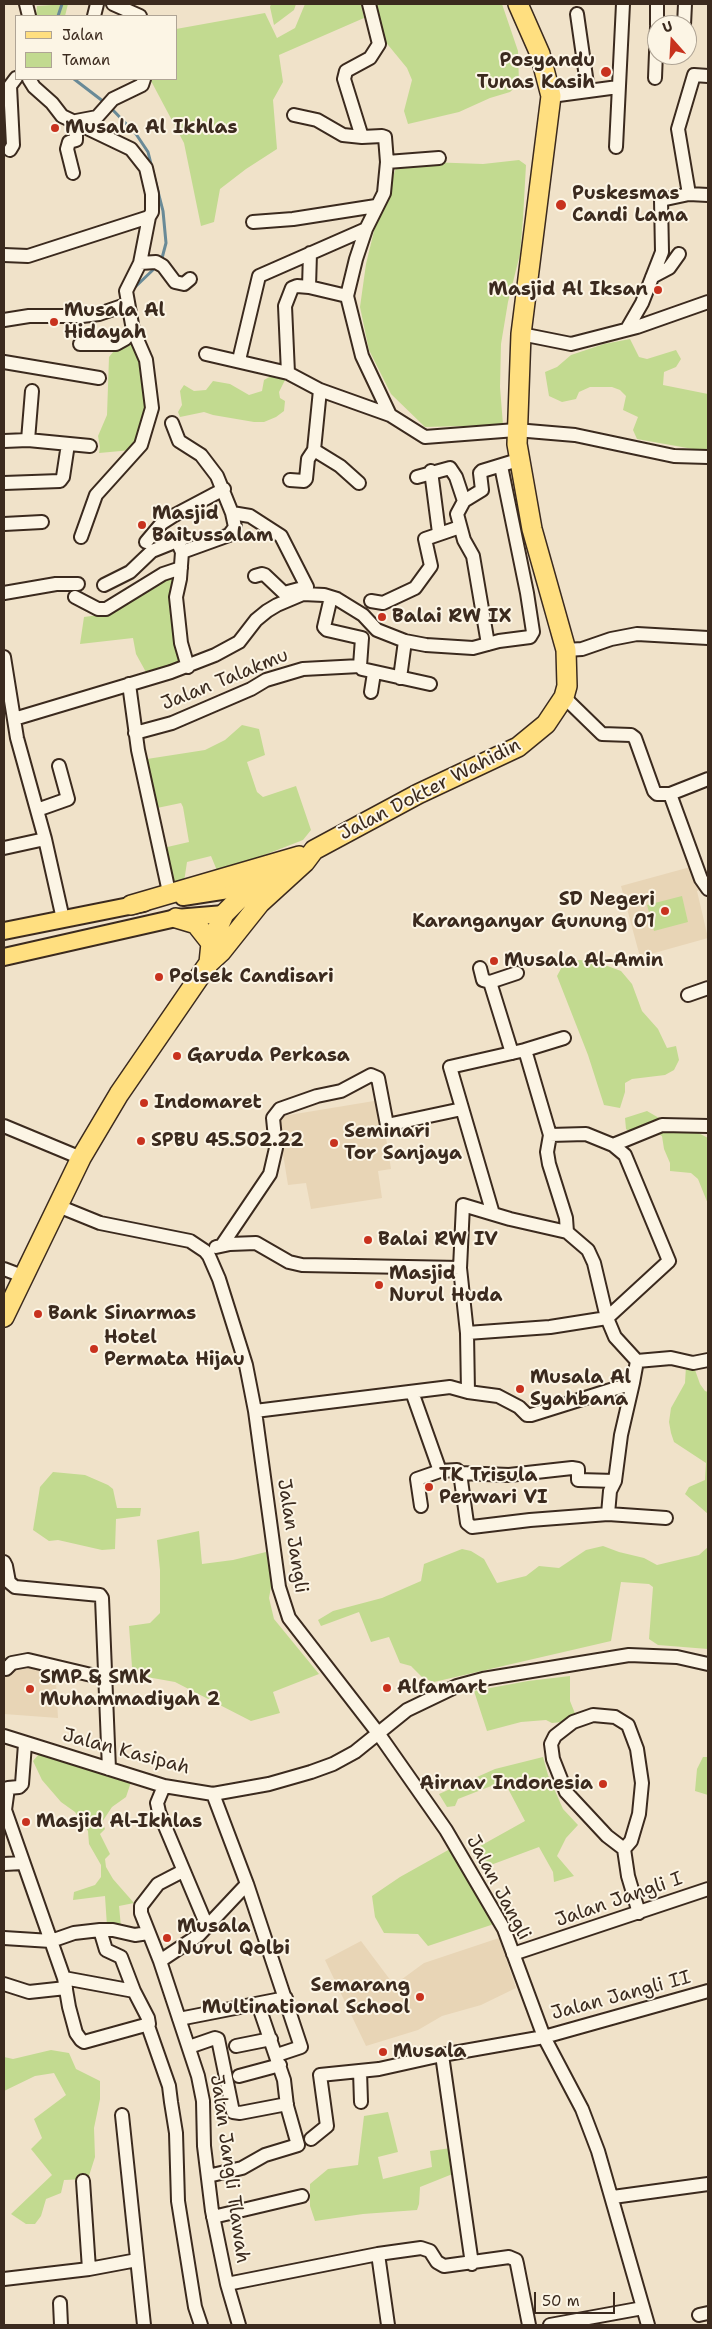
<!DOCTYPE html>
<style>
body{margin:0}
#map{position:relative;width:712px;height:2329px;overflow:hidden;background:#f0e2c9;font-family:"Shantell Sans",sans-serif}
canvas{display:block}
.frame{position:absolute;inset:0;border:5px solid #3b2a1e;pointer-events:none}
.legend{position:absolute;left:15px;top:15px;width:162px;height:65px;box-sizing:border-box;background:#fcf5e5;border:1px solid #afa495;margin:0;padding:6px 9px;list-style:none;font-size:15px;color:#3b2a1e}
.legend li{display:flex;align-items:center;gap:10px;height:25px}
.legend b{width:25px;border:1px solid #afa495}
.north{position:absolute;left:647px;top:15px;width:50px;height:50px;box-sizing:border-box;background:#fcf5e5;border:1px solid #afa495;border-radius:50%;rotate:341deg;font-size:14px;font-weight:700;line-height:20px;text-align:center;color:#3b2a1e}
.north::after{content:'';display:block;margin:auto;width:18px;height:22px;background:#c8321e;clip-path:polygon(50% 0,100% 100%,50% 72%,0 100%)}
.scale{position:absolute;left:534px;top:2292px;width:81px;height:22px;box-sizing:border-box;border:2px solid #3b2a1e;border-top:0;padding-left:6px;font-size:15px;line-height:18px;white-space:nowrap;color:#3b2a1e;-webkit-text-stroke:4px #fcf5e5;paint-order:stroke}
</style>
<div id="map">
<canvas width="712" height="2329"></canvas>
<div class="frame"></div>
<ul class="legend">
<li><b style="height:6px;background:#ffdf80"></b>Jalan</li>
<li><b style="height:14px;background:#c2da90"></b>Taman</li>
</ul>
<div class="north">U</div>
<div class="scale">50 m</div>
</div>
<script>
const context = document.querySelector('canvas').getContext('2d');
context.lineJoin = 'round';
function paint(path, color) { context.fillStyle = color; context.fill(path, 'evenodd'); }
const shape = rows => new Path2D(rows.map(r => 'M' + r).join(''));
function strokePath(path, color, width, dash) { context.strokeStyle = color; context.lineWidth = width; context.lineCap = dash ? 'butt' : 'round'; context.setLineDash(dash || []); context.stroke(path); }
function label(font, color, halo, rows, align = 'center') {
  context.font = font + ' "Shantell Sans",sans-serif'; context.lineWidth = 4; context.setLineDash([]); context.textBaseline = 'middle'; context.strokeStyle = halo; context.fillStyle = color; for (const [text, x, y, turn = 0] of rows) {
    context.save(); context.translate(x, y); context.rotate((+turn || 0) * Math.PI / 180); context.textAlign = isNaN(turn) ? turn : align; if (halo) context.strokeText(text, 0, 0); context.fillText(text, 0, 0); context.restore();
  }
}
const built = shape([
 [694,866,700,890,697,891,708,938,640,957,621,886],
 [380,1100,391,1169,378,1171,382,1198,311,1209,306,1183,288,1185,277,1117],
 [25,1658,74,1667,74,1681,56,1682,58,1718,4,1714,4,1666],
 [499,1938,516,1988,481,2005,442,2016,418,2030,366,2046,325,1960,361,1941,394,1985,424,1963]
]);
const green = shape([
 [68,4,65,16,36,16,37,6],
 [271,4,296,4,294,10,274,25,270,7],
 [305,4,361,4,364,18,279,55,283,82,273,100,277,149,246,169,220,189,214,222,201,226,184,143,150,79,176,79,176,29,265,13,277,38,295,28],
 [375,4,502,4,518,51,519,84,510,92,490,98,459,112,408,124,404,111,412,80,407,68,384,40],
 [519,160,526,165,523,218,520,254,508,302,501,344,500,387,503,425,425,427,391,394,369,350,360,307,366,264,374,231,397,165,428,162,483,164],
 [630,339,639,357,647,359,676,350,681,359,676,367,664,372,663,385,708,394,708,449,693,449,637,439,633,430,638,417,623,410,626,396,620,390,612,387,590,387,579,392,576,399,562,402,549,396,545,372,557,367,571,355,604,344],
 [131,341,140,357,145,408,136,442,132,450,99,453,100,447,98,436,107,415,109,357,118,346],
 [273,375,286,378,279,392,280,398,285,401,284,411,276,417,264,422,254,422,213,415,204,412,180,417,178,412,182,405,180,391,184,385,194,391,206,390,213,381,230,384,249,395,262,391,264,380],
 [178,576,181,659,177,666,147,674,136,654,133,638,80,644,84,617,106,614,160,579],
 [242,725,259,729,265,755,247,762,257,792,263,797,296,786,311,830,303,840,218,873,211,856,187,862,184,882,170,884,163,848,189,842,183,807,181,803,157,808,147,759,205,750,225,740],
 [682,896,688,922,654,931,647,905],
 [579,960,594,961,621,971,632,984,642,1011,658,1029,667,1048,676,1046,679,1060,674,1070,665,1075,632,1079,625,1083,625,1092,620,1108,604,1105,588,1055,557,976,564,963],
 [647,1111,671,1125,689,1128,708,1138,708,1204,698,1179,691,1173,670,1171,670,1163,664,1149,662,1136,653,1131,634,1135,626,1129,625,1118],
 [686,1366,694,1367,700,1384,705,1391,708,1392,708,1514,685,1494,689,1487,705,1480,706,1463,674,1442,671,1433,669,1422,671,1408,685,1383],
 [53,1472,85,1475,108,1485,113,1489,117,1508,141,1508,140,1516,116,1519,115,1549,102,1550,58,1540,49,1541,33,1530,40,1487],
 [199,1531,202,1564,233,1560,266,1552,272,1581,269,1598,274,1619,319,1674,273,1692,280,1713,251,1721,175,1682,147,1677,132,1667,129,1626,150,1623,160,1613,160,1570,157,1540],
 [603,1546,619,1552,644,1558,657,1565,699,1555,708,1547,708,1649,658,1645,649,1639,653,1587,649,1584,621,1582,611,1641,434,1682,423,1678,411,1666,400,1663,389,1637,371,1642,359,1612,321,1626,318,1620,333,1611,382,1598,421,1581,424,1564,462,1549,471,1551,484,1559,497,1583,526,1576,539,1566,559,1568,586,1550],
 [570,1676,570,1701,576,1716,562,1722,552,1723,546,1720,521,1722,487,1731,474,1691,528,1681],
 [39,1754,85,1764,131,1782,126,1797,112,1807,102,1822,105,1829,100,1834,110,1854,105,1859,106,1867,113,1879,134,1903,119,1906,121,1927,107,1926,105,1896,73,1900,74,1892,95,1885,101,1877,101,1865,89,1844,88,1831,75,1812,61,1802,42,1780,33,1761],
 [543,1757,548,1775,563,1809,578,1825,566,1838,557,1856,574,1876,554,1882,553,1872,539,1847,480,1869,473,1850,525,1821,504,1781,458,1799,455,1806,447,1807,439,1794,495,1769],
 [703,1757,708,1757,708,1795,695,1791,697,1769],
 [450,1849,494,1924,428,1946,418,1934,384,1933,375,1917,372,1896,400,1877],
 [51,2050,69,2053,76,2069,100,2081,100,2099,94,2128,95,2157,88,2179,64,2180,61,2193,46,2199,41,2216,35,2224,26,2224,11,2214,52,2175,31,2149,42,2138,34,2119,66,2095,54,2073,35,2076,4,2091,4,2057,13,2059],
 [388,2112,398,2152,378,2157,383,2179,432,2167,430,2151,451,2148,455,2173,420,2187,419,2204,417,2210,363,2214,315,2221,310,2206,310,2184,328,2169,358,2165,364,2116]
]);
const stream = shape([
 [58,16,62,4],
 [74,79,104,102],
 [109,106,136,134,148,152,163,211,166,243,161,262],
 [132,290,156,267]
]);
const minor = shape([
 [26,4,29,16],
 [113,4,140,16],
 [369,4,379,44,370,58,346,71,344,79,362,137,382,136,385,137,387,162,384,193,366,229,356,259,347,296,362,356,390,415,425,437,516,430,575,435,674,456,708,457],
 [657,4,657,25],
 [577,14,588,91],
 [94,16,97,4],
 [684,25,685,4],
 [655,78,657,27],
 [29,79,34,87,52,103,62,116,131,149,146,168,152,194,152,212,149,217,140,263,126,291,133,330,146,360,152,408,141,445,96,495,81,537],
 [551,96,618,87],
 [294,115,317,120,343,135,362,137],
 [616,147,623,4],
 [10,150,13,145,10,86,16,78],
 [387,162,439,158],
 [73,173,67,149,69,142,76,140,76,121,97,117,113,99,142,85,144,79],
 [689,194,678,129,694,75,708,76],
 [253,222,293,219,376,206],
 [4,255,28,256,149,217],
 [140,263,156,262,163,266,175,282,184,284,190,279],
 [652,277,669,268,679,254],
 [309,287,310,253],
 [4,320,29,316,82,316,99,314,128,304],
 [627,329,642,303,662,252,661,200,689,194,708,195],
 [521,334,571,344,637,327,708,302],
 [80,344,116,344,125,339,133,330],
 [206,354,288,373,320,390,390,415],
 [239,360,259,276,366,229],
 [4,362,99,378],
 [288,373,285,306,292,288,297,286,309,287,347,296],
 [320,390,314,450,340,466,359,483],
 [172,423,179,441,201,455,217,476,232,513,235,527,229,535,182,552],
 [28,440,32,391],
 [4,441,28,440,90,446],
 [431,471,439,533],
 [417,477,450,468,456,477,464,501,457,514,464,540,473,556,488,644],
 [290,480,304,481,306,479,308,459,314,450],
 [4,483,60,481,63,477,68,444],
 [464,501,482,490,480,473,482,471,518,460],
 [232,513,250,516,281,536,307,587],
 [4,524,42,522],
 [177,541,182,552,180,579,176,597,181,643,188,667],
 [146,542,162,523,173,516,224,489],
 [255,576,262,574,265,575,284,593,299,589],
 [104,585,130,572,152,551,187,537],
 [4,593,56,584,78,584],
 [75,597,98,609,106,609,163,574,181,568],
 [331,597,324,627,327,630,362,638,360,666,362,669,430,684],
 [371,601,383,603,415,588,431,566,425,539,460,527],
 [566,650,582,649,611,639,637,634,708,638],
 [4,657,17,738,45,839,63,919],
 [400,678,405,641],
 [129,684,138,750,169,892],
 [371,692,374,673],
 [564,697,602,734,631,735,635,738,654,791,657,794,670,794,708,779],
 [14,719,171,672,215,655,239,642,256,620,267,611,277,605,303,594,324,595,337,599,363,615,377,630,405,641,426,645,473,648,499,641,530,637,533,632,527,593,501,466],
 [135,733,172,723,251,689,266,680,303,669,360,666],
 [670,794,701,879,708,889],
 [37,810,68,799,59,766],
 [4,848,45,839],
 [480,968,483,980,490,982],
 [688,995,708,988],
 [525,1050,564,1038],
 [512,1053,490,982,517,973],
 [4,1126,81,1158],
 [613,1145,662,1125,708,1126],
 [59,1204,63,1208,100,1223,190,1241,205,1251,209,1256,219,1279,246,1365,255,1411,279,1587,289,1618,378,1733,446,1830,504,1929,544,2037,582,2109,598,2151,648,2325],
 [493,1214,450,1067,525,1050,550,1135,547,1152,549,1164,566,1218,567,1232],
 [222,1245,270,1174,276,1148,273,1118,280,1109,317,1096,341,1091,371,1075,378,1078,387,1125,462,1109],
 [216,1247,230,1244,256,1243,289,1262,302,1265,460,1268],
 [4,1269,25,1277],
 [467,1333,550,1327,607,1318,669,1261,625,1155,613,1145,586,1134,550,1135],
 [637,1361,671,1358,693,1363,708,1360],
 [412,1392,440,1471],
 [468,1392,467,1333,460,1268,463,1205,510,1219,567,1232,588,1250,594,1263,607,1318,615,1337,637,1361],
 [255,1411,450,1387,468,1392,498,1396,519,1407,527,1415,531,1415,633,1383,637,1361],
 [460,1473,509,1475,572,1468,578,1469,578,1480,615,1481],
 [421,1506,417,1479,440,1471,457,1470,460,1473,467,1523,472,1527,530,1520,608,1514,610,1491,615,1481,621,1435,633,1383],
 [608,1514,666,1518],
 [4,1562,6,1566,9,1582,15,1587,100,1595,102,1598,109,1769],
 [6,1669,12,1663,28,1660,104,1678],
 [4,1736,164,1786,213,1794,269,1784,311,1772,333,1764,355,1752,407,1710,457,1686,483,1679,629,1655,677,1657,708,1664],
 [25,1744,22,1784,19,1787,8,1788,5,1810,64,1978,134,1991,148,2018,149,2024,84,2042,81,2040,76,2033,69,2007,64,1978],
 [164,1786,157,1803,159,1812,207,1926],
 [213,1794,247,1884,301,2047,277,2055],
 [624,1849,631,1841,639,1814,642,1783,637,1749,628,1725,615,1717,593,1715,573,1722,555,1736,551,1744,553,1759,566,1792,607,1836,624,1849,628,1876,639,1913],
 [4,1864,23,1863],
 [183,1871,158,1884,141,1906,141,1913,160,1961,198,2076,203,2101,204,2146,212,2211,227,2284,239,2325],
 [100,1930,106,1950,121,1957,134,1991],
 [4,1938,51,1941,74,1933,100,1930,113,1930,135,1935,148,1933],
 [513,1954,708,1889],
 [160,1961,199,1935,247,1884],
 [4,1984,29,1992,66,1988],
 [179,2019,286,1998],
 [148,2026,169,2086,171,2102,176,2133,178,2201,195,2307,201,2325],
 [236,2046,271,2039],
 [189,2047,215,2038,218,2039,233,2112,240,2113,287,2104],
 [442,2055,472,2264],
 [360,2071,361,2102],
 [239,2076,280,2065],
 [122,2115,144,2325],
 [311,2139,327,2126,320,2075,379,2069,442,2055,544,2037,708,1991],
 [208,2176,242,2168,265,2155,298,2145,287,2106,284,2080,258,2004],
 [83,2181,89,2269],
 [613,2197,708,2184],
 [213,2217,302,2196],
 [378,2254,388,2325],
 [4,2279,89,2269,137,2260],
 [227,2284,378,2254,421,2248,430,2251,437,2262,444,2266,509,2257,516,2260,517,2264,529,2325],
 [60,2303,61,2325],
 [699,2315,708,2313],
 [550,2325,643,2308]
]);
const major = shape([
 [183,897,228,890,248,890],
 [4,931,144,903],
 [4,957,176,918,224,914]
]);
const highway = shape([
 [131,905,299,856],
 [176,918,196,924,211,943],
 [209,963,211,943,224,914,248,890,282,867],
 [4,1317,81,1158,119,1094,209,963,221,952,260,903,305,862,314,850,418,794,518,747,546,724,564,697,567,686,566,650,532,529,517,444,521,334,551,96,540,54,518,4]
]);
const markers = [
 [606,72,6,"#c8321e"],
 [55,128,5,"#c8321e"],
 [561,205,6,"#c8321e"],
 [658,290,5,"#c8321e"],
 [54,322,5,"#c8321e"],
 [142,525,5,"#c8321e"],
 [382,617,5,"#c8321e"],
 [665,911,5,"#c8321e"],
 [494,961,5,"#c8321e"],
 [159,977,5,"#c8321e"],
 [177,1056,5,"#c8321e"],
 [144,1103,5,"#c8321e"],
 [141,1141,5,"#c8321e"],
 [334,1143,5,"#c8321e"],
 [368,1240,5,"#c8321e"],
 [379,1285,5,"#c8321e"],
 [38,1314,5,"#c8321e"],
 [94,1349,5,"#c8321e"],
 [520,1389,5,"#c8321e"],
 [429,1487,5,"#c8321e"],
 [387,1688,5,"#c8321e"],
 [30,1689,5,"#c8321e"],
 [603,1784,5,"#c8321e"],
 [26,1822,5,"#c8321e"],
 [167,1938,5,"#c8321e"],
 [420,1997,5,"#c8321e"],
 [383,2052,5,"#c8321e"]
];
const poiNames = [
 ["Posyandu",595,61,"right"],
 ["Tunas Kasih",595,83,"right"],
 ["Musala Al Ikhlas",65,128],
 ["Puskesmas",572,194],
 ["Candi Lama",572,216],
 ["Masjid Al Iksan",648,290,"right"],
 ["Musala Al",64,311],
 ["Hidayah",64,333],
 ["Masjid",152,514],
 ["Baitussalam",152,536],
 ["Balai RW IX",392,617],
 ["SD Negeri",655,900,"right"],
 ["Karanganyar Gunung 01",655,922,"right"],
 ["Musala Al-Amin",504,961],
 ["Polsek Candisari",169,977],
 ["Garuda Perkasa",187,1056],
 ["Indomaret",154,1103],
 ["Seminari",344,1132],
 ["Tor Sanjaya",344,1154],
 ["SPBU 45.502.22",151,1141],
 ["Balai RW IV",378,1240],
 ["Masjid",389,1274],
 ["Nurul Huda",389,1296],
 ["Bank Sinarmas",48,1314],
 ["Hotel",104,1338],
 ["Permata Hijau",104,1360],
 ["Musala Al",530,1378],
 ["Syahbana",530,1400],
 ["TK Trisula",439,1476],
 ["Perwari VI",439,1498],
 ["SMP & SMK",40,1678],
 ["Muhammadiyah 2",40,1700],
 ["Alfamart",397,1688],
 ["Airnav Indonesia",593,1784,"right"],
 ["Masjid Al-Ikhlas",36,1822],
 ["Musala",177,1927],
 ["Nurul Qolbi",177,1949],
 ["Semarang",410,1986,"right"],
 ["Multinational School",410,2008,"right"],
 ["Musala",393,2052]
];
const streetNames = [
 ["Jalan Talakmu",225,680,-22],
 ["Jalan Dokter Wahidin",430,790,-27],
 ["Jalan Jangli",292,1536,81],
 ["Jalan Kasipah",126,1752,15],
 ["Jalan Jangli",498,1888,62],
 ["Jalan Jangli I",619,1900,-19],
 ["Jalan Jangli II",621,1996,-15],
 ["Jalan Jangli Tlawah",229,2169,82]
];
paint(built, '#e8d5b6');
paint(green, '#c2da90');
strokePath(stream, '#698a97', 3);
strokePath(minor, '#3b2a1e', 16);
strokePath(major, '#3b2a1e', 20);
strokePath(highway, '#3b2a1e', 22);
strokePath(minor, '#fcf5e5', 12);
strokePath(major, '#ffdf80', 16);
strokePath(highway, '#ffdf80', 19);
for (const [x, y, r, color] of markers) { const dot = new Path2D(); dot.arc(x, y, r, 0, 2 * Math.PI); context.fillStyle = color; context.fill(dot); strokePath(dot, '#fcf5e5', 2); }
label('bold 19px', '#3b2a1e', '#fcf5e5', poiNames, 'left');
label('19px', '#3b2a1e', '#fcf5e5', streetNames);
</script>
